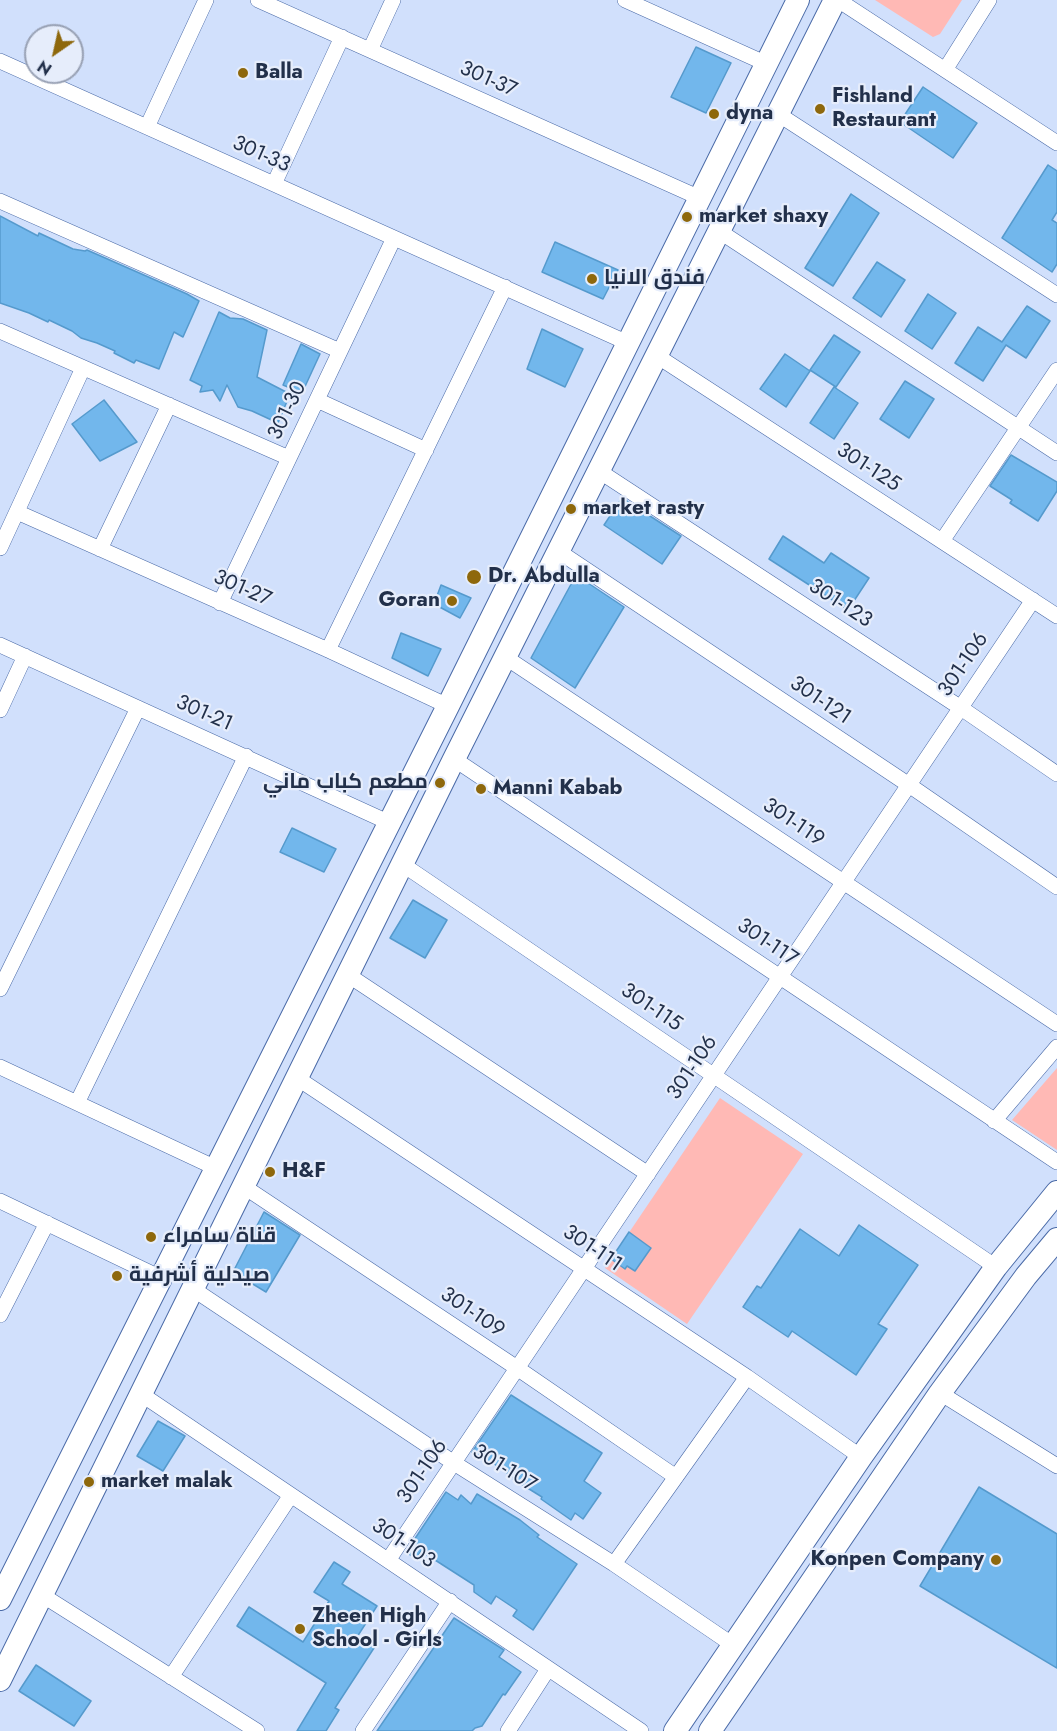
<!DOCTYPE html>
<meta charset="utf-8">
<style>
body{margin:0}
#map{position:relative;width:1057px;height:1731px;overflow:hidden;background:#d1e0fc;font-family:Jost,sans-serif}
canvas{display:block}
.north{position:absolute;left:24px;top:24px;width:60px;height:60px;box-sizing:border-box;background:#e6edfb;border:2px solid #98a1b4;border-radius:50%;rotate:214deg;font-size:16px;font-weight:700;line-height:24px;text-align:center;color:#22304a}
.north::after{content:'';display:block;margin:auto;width:21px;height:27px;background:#8e680c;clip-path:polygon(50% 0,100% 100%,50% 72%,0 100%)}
</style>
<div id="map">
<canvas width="1057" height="1731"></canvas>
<div class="north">N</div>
</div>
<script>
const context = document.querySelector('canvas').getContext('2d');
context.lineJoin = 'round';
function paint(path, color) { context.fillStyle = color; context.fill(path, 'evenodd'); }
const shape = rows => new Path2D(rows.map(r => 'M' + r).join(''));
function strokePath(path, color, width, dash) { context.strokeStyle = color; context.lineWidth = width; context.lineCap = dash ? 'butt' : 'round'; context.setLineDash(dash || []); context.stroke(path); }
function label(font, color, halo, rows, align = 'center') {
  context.font = font + ' Jost,Cairo,sans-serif'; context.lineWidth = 4.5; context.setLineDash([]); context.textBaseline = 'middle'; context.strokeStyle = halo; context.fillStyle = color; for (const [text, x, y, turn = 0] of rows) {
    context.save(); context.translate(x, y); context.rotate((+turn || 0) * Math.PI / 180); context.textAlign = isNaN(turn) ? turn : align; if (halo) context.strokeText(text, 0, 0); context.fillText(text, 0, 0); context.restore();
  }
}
const green = shape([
 [875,0,962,0,940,34,933,37],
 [1057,1068,1057,1150,1012,1120],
 [720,1098,803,1154,687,1324,605,1268]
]);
const building = shape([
 [696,47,731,63,706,113,671,97,696,47],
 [923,87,977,123,953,158,900,122,923,87],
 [1048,165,1057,171,1057,212,1052,220,1057,223,1057,264,1052,272,1002,238,1048,165],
 [851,194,879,213,833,286,805,268,851,194],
 [0,216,38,236,39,233,73,249,85,251,87,250,187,294,199,301,183,337,174,332,159,369,136,360,134,363,114,353,115,351,97,343,81,338,72,331,49,320,48,322,29,313,0,303,0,216],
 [555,242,618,270,603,299,542,272,555,242],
 [877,262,905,280,881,317,853,298,877,262],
 [928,294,956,313,932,349,905,331,928,294],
 [1027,306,1050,321,1026,358,1006,345,983,381,955,363,978,327,1002,342,1027,306],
 [219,312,230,318,243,319,267,330,257,377,290,394,278,423,252,411,238,407,227,385,220,401,213,390,200,392,202,386,190,380,219,312],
 [542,329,583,349,565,387,527,369,542,329],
 [834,335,860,352,836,387,810,370,834,335],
 [301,344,320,354,302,393,283,385,301,344],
 [785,354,810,371,786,407,760,389,785,354],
 [905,381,934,399,909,438,880,419,905,381],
 [834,387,858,403,834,439,810,423,834,387],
 [104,400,137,442,100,461,72,424,104,400],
 [1011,455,1057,482,1057,491,1038,521,1010,503,1012,500,990,486,1011,455],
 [622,498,681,536,662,564,604,525,622,498],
 [783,536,824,563,831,553,869,578,848,610,769,559,783,536],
 [576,575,624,607,575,688,531,658,576,575],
 [441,585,471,598,460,618,434,604,441,585],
 [401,633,441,649,428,676,392,658,401,633],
 [292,828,336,849,324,872,280,852,292,828],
 [413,900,447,920,425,958,390,938,413,900],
 [264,1212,300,1235,266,1292,233,1272,264,1212],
 [859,1225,918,1265,878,1324,887,1329,856,1375,792,1331,788,1337,743,1307,757,1286,761,1288,800,1229,839,1256,859,1225],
 [629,1232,651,1248,635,1271,627,1266,625,1269,611,1259,629,1232],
 [511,1395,602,1453,584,1481,601,1493,583,1519,575,1513,571,1520,541,1499,542,1497,513,1479,514,1478,490,1461,489,1463,472,1452,511,1395],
 [158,1421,185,1436,163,1471,137,1456,158,1421],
 [979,1487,1057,1534,1057,1668,920,1586,979,1487],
 [446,1492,458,1500,461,1495,471,1504,477,1494,520,1520,539,1535,537,1537,577,1564,533,1630,513,1616,517,1610,496,1596,491,1604,474,1592,474,1585,421,1551,416,1559,406,1552,446,1492],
 [334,1562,350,1572,342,1584,377,1606,357,1637,374,1648,335,1708,339,1710,326,1731,297,1731,326,1683,237,1626,249,1607,303,1642,329,1601,314,1592,334,1562],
 [454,1618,504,1650,499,1657,521,1672,505,1695,503,1694,482,1726,475,1728,472,1731,377,1731,454,1618],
 [36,1665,91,1701,74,1726,19,1691,36,1665]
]);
const street = shape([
 [258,0,700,198],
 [625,0,767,64],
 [838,0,1057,143],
 [370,50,393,0],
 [0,61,628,343],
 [945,70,989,0],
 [778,114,1057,295],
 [147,127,206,0],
 [274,184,342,37],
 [0,201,340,351],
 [719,231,1057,453],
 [0,331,289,458],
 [657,356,1057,616],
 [317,400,426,450],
 [599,471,961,708,1057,774],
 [17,512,328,650,448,706],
 [942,541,1057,370],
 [0,548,83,368],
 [100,549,169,405],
 [558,551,909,785,1057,887],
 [220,603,394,238],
 [0,645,390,823],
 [328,650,505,287],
 [505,657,1057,1024],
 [0,710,25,656],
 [454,759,1057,1162],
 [402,864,996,1267],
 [348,975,648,1174],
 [0,989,138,708],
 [0,1067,216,1168],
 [297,1078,747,1377,861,1457],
 [77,1103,246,756],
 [994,1121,1057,1047],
 [243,1186,517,1368,676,1477],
 [0,1201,161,1278],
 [193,1289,454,1463,614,1564,733,1645],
 [0,1315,47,1223],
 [940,1393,1057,1466],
 [141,1394,641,1731],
 [389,1559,1033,600],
 [614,1564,747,1377],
 [42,1595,257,1731],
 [171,1677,291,1495],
 [363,1731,450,1601],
 [508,1731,548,1669]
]);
const secondary = shape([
 [0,1599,448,706,798,0],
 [0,1680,454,759,835,0],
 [675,1731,861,1457,996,1267,1057,1192],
 [710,1731,940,1393,1026,1276,1057,1239]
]);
const markers = [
 [243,73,6,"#8e680c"],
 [820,109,6,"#8e680c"],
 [714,114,6,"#8e680c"],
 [687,217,6,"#8e680c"],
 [592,279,6,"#8e680c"],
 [571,509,6,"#8e680c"],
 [474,577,8,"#8e680c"],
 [452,601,6,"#8e680c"],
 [440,783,6,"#8e680c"],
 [481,789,6,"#8e680c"],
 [270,1172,6,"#8e680c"],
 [151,1237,6,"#8e680c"],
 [117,1276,6,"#8e680c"],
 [89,1482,6,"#8e680c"],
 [996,1560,6,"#8e680c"],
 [300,1629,6,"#8e680c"]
];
const poiNames = [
 ["Balla",255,73],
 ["Fishland",832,97],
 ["Restaurant",832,121],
 ["dyna",726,114],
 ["market shaxy",699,217],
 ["فندق الانيا",604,279],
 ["market rasty",583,509],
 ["Dr. Abdulla",488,577],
 ["Goran",440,601,"right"],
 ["مطعم كباب ماني",428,783,"right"],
 ["Manni Kabab",493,789],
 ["H&F",282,1172],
 ["قناة سامراء",163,1237],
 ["صيدلية أشرفية",129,1276],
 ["market malak",101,1482],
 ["Konpen Company",984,1560,"right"],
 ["Zheen High",312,1617],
 ["School - Girls",312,1641]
];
const streetNames = [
 ["301-37",488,80,24],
 ["301-33",261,155,24],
 ["301-30",288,411,-64],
 ["301-125",868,468,33],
 ["301-27",242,589,24],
 ["301-123",840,604,33],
 ["301-106",964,665,-56],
 ["301-121",820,701,34],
 ["301-21",204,714,24],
 ["301-119",793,823,34],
 ["301-117",767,943,34],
 ["301-115",651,1008,34],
 ["301-106",693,1068,-56],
 ["301-111",592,1249,34],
 ["301-109",472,1313,34],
 ["301-107",504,1469,32],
 ["301-106",423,1472,-56],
 ["301-103",403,1544,34]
];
paint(green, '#ffb9b5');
paint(building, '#72b7ec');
strokePath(building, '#559acd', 1.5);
strokePath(street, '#4a6aa7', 16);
strokePath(secondary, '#4a6aa7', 24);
strokePath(street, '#fff', 15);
strokePath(secondary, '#fff', 22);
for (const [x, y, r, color] of markers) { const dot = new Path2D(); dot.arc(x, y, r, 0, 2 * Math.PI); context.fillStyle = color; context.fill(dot); strokePath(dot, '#e6edfb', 2); }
label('bold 21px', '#22304a', '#e6edfb', poiNames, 'left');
label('21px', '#22304a', '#e6edfb', streetNames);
</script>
